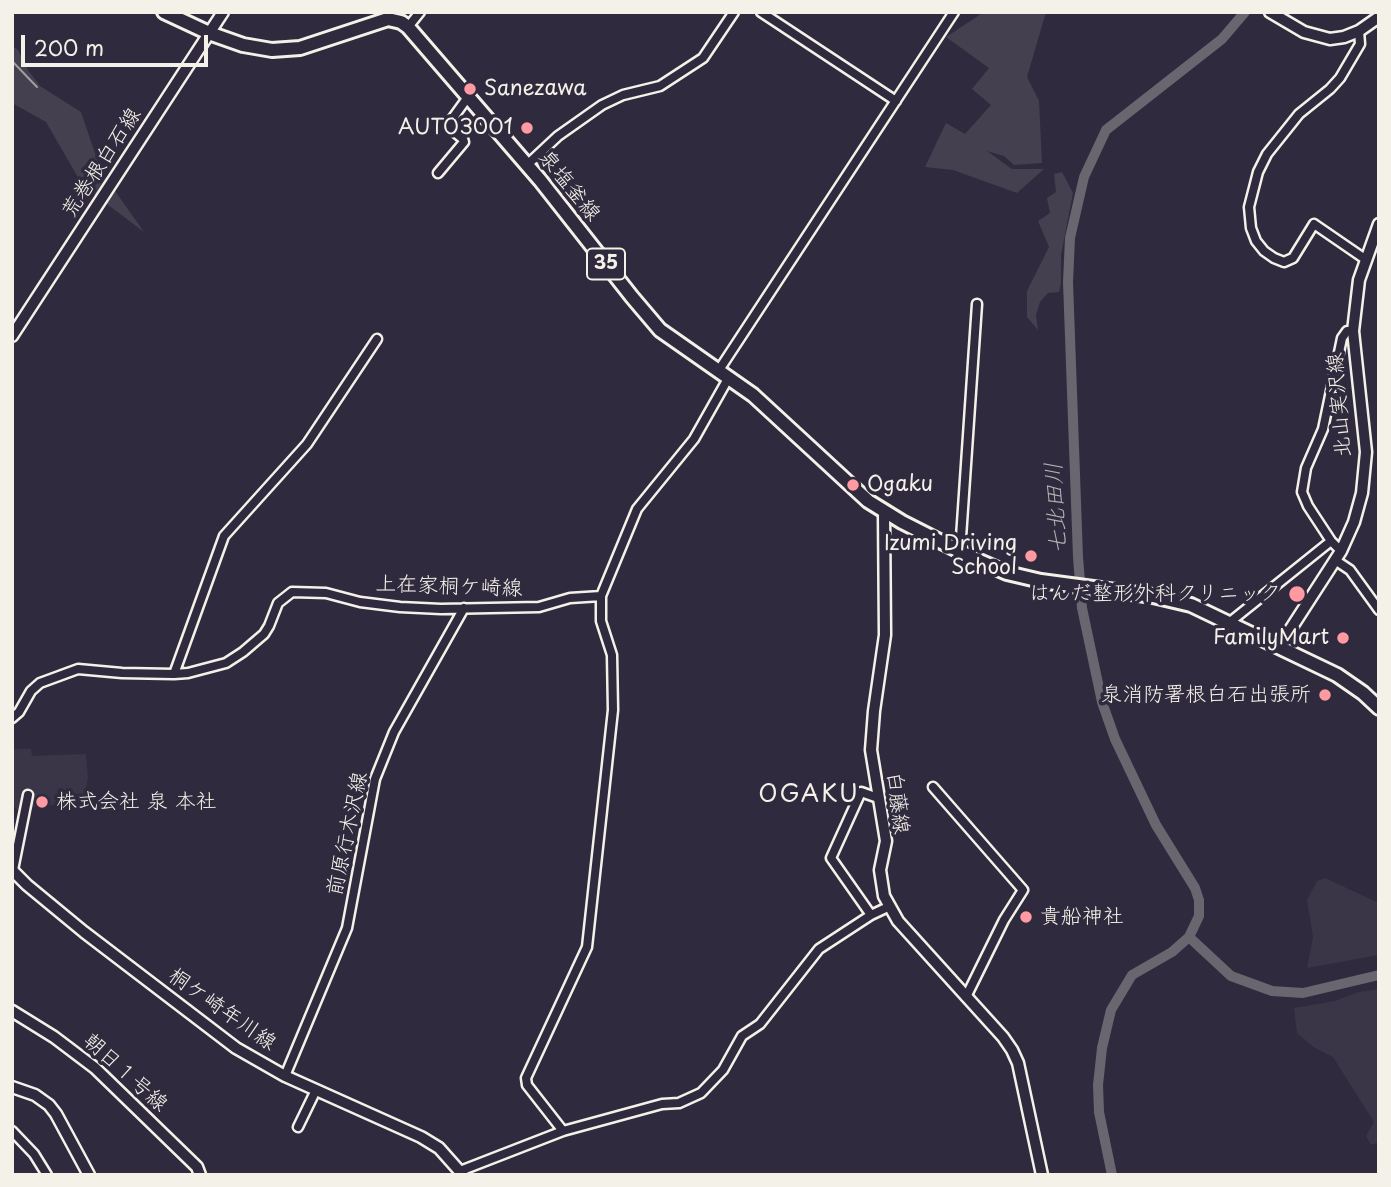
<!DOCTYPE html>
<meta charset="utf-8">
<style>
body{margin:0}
#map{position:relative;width:1391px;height:1187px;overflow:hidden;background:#2f2a3d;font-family:"Playpen Sans",sans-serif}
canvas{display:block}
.frame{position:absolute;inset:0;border:14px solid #f4f1e8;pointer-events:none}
.scale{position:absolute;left:21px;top:35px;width:187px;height:32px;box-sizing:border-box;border:4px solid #f4f1e8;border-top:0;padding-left:9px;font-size:21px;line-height:24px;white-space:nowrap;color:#f4f1e8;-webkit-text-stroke:5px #2f2a3d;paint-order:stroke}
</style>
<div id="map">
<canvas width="1391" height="1187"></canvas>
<div class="frame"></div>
<div class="scale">200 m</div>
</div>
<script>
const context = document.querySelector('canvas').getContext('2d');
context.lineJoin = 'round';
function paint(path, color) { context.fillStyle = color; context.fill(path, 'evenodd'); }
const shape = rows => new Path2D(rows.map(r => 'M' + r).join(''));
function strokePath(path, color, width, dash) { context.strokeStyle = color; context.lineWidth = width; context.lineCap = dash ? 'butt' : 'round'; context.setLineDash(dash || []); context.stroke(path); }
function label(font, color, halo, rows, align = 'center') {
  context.font = font + ' "Playpen Sans","Klee One",sans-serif'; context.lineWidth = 7; context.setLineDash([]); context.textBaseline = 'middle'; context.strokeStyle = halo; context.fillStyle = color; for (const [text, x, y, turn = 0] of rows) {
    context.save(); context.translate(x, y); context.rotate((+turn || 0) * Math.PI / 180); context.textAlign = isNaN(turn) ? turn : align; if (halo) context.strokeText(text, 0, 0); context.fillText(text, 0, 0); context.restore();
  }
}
const built = shape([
 [12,749,31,749,32,756,86,754,88,778,83,802,61,802,61,804,34,807,22,813,13,806],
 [1325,878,1379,903,1379,955,1307,968,1313,937,1307,900,1317,881],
 [1379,989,1379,1142,1371,1145,1366,1136,1374,1122,1333,1057,1315,1048,1297,1033,1294,1008,1335,1001,1359,992]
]);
const green = shape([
 [984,12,1046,12,1027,77,1039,101,1042,163,1014,165,1004,156,987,151,1012,169,1044,169,1017,193,953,170,925,167,946,123,965,134,991,105,972,89,989,68,946,37],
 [12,46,18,50,28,70,40,86,81,112,101,171,144,232,83,186,46,122,12,103],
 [1062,172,1073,193,1061,255,1061,283,1059,292,1048,293,1040,302,1036,315,1038,330,1027,317,1027,291,1049,247,1038,221,1050,213,1047,198,1056,192,1054,174]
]);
const stream = shape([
 [12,61,37,87]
]);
const river = shape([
 [1189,937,1231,976,1272,991,1303,993,1379,975],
 [1112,1175,1099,1112,1098,1085,1102,1048,1111,1010,1132,975,1172,952,1189,937,1199,916,1199,900,1195,888,1156,825,1115,739,1102,702,1082,608,1078,557,1068,282,1070,238,1084,177,1106,130,1222,39,1245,12]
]);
const minor = shape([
 [761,12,896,101],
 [408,27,420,12],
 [1359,31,1360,44,1340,78,1330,89,1299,114,1267,154,1258,172,1249,207,1251,228,1256,241,1264,251,1274,258,1284,262,1293,258,1314,224,1365,259],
 [527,165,558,136,602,105,623,95,660,86,703,58,734,12],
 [438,173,464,142,463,139,447,126,468,97],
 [719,370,954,12],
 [1341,551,1331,541,1308,506,1302,492,1306,468,1323,429,1342,338,1347,331,1353,331],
 [960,552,977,304],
 [1335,560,1350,570,1379,610],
 [1230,622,1331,541],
 [174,674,224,536,307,444,377,339],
 [12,718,19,712,31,691,40,683,78,669,122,673,174,674,188,673,226,663,243,652,264,634,269,626,278,603,292,592,326,593,360,602,400,607,441,609,539,607,570,598,601,596,637,509,694,439,729,377],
 [933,787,1023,890,1004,920,966,997],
 [13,870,28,795],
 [871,915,831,858,861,792,878,798],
 [285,1076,347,928,375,779,394,732,464,608],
 [298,1127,316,1090],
 [12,1131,34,1154,47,1175],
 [563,1131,527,1085,526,1078,587,947,613,710,612,655,601,621,601,596],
 [460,1171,563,1131,662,1104,679,1103,701,1093,723,1070,742,1036,760,1024,819,949,871,915,888,907]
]);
const tertiary = shape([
 [1270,12,1304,32,1330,39,1344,37,1359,31,1379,17],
 [12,336,223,12],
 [884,512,885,635,874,711,871,750,886,841,880,870,884,896,898,921,1003,1037,1012,1050,1018,1063,1042,1175],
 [1279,647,1341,551,1354,522,1362,493,1366,452,1353,331,1359,280,1379,224],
 [12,870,27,885,84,932,236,1048,285,1076,421,1137,439,1148,463,1175],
 [12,1011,54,1037,95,1068,197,1167,200,1175],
 [12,1087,35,1095,49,1105,56,1114,89,1175]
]);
const primary = shape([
 [164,12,209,33,243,45,272,50,300,48,388,19,401,22,408,27,540,180,632,297,660,330,753,395,868,501,902,522,977,560,1007,573,1041,581,1153,596,1191,605,1337,675,1363,693,1379,708]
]);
const markers = [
 [470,89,7,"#ff9aa2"],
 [527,128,7,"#ff9aa2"],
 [853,485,7,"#ff9aa2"],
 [1031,556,7,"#ff9aa2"],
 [1297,594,9,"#ff9aa2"],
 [1343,638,7,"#ff9aa2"],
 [1325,695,7,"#ff9aa2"],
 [42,802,7,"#ff9aa2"],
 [1026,917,7,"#ff9aa2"]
];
const shields = [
 [606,264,38]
];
const shieldNames = [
 ["35",606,264]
];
const poiNames = [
 ["Sanezawa",484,89,"left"],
 ["AUTO3001",513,128],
 ["Ogaku",867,485,"left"],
 ["Izumi Driving",1017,544],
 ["School",1017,568],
 ["はんだ整形外科クリニック",1281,594],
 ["FamilyMart",1329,638],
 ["泉消防署根白石出張所",1311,695],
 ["株式会社 泉 本社",56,802,"left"],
 ["貴船神社",1040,917,"left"]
];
const streetNames = [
 ["荒巻根白石線",102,163,-57],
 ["泉塩釜線",569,186,51],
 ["北山実沢線",1340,405,-95],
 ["上在家桐ケ崎線",449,587,2],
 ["白藤線",897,803,83],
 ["前原行木沢線",348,834,-78],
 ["桐ケ崎年川線",222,1010,35],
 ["朝日１号線",125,1073,42]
];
const waterNames = [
 ["七北田川",1057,508,-93]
];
const quarterNames = [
 ["OGAKU",809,795]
];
paint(built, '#3b3647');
paint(green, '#454050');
strokePath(stream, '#a19ea0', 2);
strokePath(river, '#6a6670', 10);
strokePath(minor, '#f4f1e8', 13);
strokePath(tertiary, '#f4f1e8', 15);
strokePath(primary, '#f4f1e8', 18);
strokePath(minor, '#2f2a3d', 8);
strokePath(tertiary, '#2f2a3d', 10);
strokePath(primary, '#2f2a3d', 12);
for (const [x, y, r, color] of markers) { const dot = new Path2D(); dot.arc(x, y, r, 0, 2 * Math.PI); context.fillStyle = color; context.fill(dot); strokePath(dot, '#2f2a3d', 2.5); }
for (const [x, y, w] of shields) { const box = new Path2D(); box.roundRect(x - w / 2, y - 15.5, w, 31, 5); context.fillStyle = '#2f2a3d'; context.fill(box); strokePath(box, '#f4f1e8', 2); }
label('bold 19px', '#f4f1e8', null, shieldNames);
label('21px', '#f4f1e8', '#2f2a3d', poiNames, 'right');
label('21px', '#f4f1e8', '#2f2a3d', streetNames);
label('italic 23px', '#b6b2b2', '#2f2a3d', waterNames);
context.letterSpacing = '2px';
label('24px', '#f4f1e8', '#2f2a3d', quarterNames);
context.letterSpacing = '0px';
</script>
